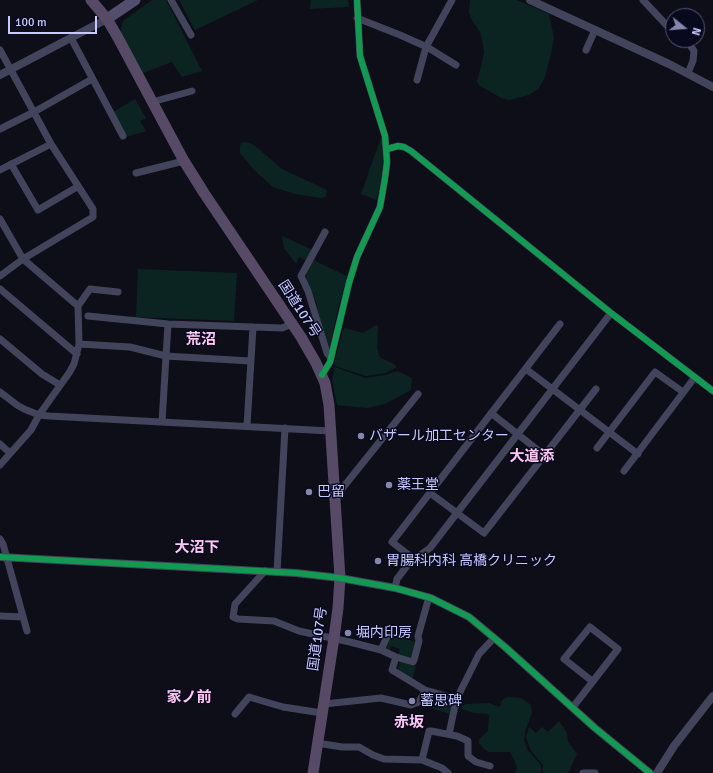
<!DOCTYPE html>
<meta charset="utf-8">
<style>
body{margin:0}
#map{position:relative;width:713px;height:773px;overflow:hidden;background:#0e0e18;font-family:Signika,sans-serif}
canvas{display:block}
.north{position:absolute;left:665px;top:8px;width:40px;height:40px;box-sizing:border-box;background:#09091d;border:1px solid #545677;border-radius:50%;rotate:107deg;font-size:11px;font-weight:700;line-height:16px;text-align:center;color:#c5c9ff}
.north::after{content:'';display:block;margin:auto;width:14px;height:18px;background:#8588ae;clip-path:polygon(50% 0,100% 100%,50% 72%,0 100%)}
.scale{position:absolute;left:8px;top:16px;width:89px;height:18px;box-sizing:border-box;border:2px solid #c5c9ff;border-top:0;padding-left:5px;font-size:12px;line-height:14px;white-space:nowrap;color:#c5c9ff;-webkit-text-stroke:3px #09091d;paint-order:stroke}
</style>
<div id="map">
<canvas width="713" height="773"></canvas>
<div class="north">N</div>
<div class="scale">100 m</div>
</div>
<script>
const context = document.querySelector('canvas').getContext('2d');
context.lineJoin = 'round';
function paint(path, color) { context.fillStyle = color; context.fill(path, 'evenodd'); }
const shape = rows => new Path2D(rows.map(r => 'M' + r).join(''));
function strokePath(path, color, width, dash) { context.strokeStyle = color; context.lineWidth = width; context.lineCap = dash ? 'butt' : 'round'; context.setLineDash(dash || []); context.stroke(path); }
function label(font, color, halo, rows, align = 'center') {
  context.font = font + ' Signika,"Noto Sans JP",sans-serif'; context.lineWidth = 3; context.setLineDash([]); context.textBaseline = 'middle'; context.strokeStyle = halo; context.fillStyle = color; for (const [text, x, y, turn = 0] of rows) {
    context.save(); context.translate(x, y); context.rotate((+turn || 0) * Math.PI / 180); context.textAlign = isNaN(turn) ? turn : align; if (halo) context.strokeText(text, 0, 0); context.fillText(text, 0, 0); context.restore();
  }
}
const green = shape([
 [152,0,166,0,202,71,182,77,172,62,143,73,120,36,121,29,123,21],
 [179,0,258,0,195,30],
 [311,0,348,0,349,7,310,9],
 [470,0,517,0,549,14,554,38,552,49,545,77,539,88,529,95,509,100,501,98,479,85,477,81,481,67,484,52,482,39,480,32,473,22,469,13],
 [135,99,146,118,140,121,146,131,126,137,113,112],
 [382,135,383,163,381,183,376,200,361,194],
 [246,142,252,144,259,149,282,169,325,189,327,192,325,197,321,198,295,194,273,187,254,170,240,153,240,147,241,143],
 [282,236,313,250,307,261,299,257,296,264,284,248],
 [313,260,347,276,337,313,329,352,319,318,317,304,306,279,308,268],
 [138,269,237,273,234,321,136,317],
 [376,325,378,327,377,348,379,355,381,358,394,364,397,367,385,373,366,376,335,366,334,363,343,330,345,328,363,333],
 [335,367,365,378,386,375,398,371,412,378,411,390,385,404,367,408,337,405,332,380],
 [393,634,415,642,412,658,398,655,400,649,391,646,389,652,385,650],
 [400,661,416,667,412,680,398,670],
 [429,694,452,703,450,714,421,705,423,699],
 [507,697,521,698,531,705,532,713,525,731,524,740,527,749,540,764,542,769,540,773,515,773,517,768,515,761,510,752,489,752,484,749,479,743,479,741,480,738,488,731,489,716,488,714,474,713,462,709,462,706,467,704,489,703,499,707,501,705,502,700],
 [559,721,567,733,568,742,577,754,568,773,543,773,543,765,530,749,528,742,526,737,529,727,536,733,542,727,548,732]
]);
const minor = shape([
 [171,0,191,35],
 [643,0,673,32],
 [357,18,400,35,427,47,456,65],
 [71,38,123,136],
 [685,40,688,42,694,51,693,61,688,73],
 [0,50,51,144,93,209,93,217,23,259,0,276],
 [586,50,595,30],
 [417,80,426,47,452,0],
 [152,102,192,91],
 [0,129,34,112,92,79],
 [387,149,398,146,404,147,411,151,611,313,713,391],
 [11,164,38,210,77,187],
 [0,170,51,144],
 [136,173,184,161],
 [0,219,23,259,78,306],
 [325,232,301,276,308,291,327,353,331,358],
 [0,289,77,354],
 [88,316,168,324,253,327,247,426],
 [253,327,282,328,292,324],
 [0,339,42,374,60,385],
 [79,344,130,347,166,356,250,361],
 [526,369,638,454],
 [322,375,330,362,349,283,357,257,380,207,385,178,387,162,385,136,360,56,357,0],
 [0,392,17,405,24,409,39,415,49,416,330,431],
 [491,413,544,455],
 [162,422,168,324],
 [0,444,10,453],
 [597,448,655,372,683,392],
 [0,465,31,430,39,415,69,373,74,364,79,344,78,306,90,289,118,292],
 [624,471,695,377],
 [336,493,341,490,418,394],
 [430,493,484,533,596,389],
 [0,539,3,544,27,631],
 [414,559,392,542,560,324],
 [265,571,235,604,233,617,238,619,274,621,299,631,350,642,381,650,396,657,392,670,425,690,457,699],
 [277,572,285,428],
 [395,588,397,579,410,562,430,548,611,313],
 [0,616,23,617],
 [381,650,390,630],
 [396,657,413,662,414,660,419,641,418,636,429,597],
 [324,704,381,698,411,705,419,702,425,690],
 [573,707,618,649,590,627,564,659,592,681],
 [235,714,249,697,283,707,322,713],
 [449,734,456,701,458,696,479,654,494,638],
 [317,743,342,747,359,747,373,755,384,759,422,760,442,768,448,773],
 [422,760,429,731,431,731,457,736,466,740,468,741,468,756,476,762,490,766],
 [583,773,595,773]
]);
const tertiary = shape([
 [530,0,669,64,713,87],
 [0,75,107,19],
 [0,557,296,573,340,578,395,588,431,598,469,617,505,647,595,728,650,773],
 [657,773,674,746,713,696]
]);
const primary = shape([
 [107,19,135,0]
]);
const trunk = shape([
 [91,0,107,19,117,36,184,161,204,193,301,337,316,363,325,383,329,405,340,578,338,608,334,638,313,773]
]);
const cycleway = shape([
 [387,149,398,146,404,147,411,151,611,313,713,391],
 [322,375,330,362,349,283,357,257,380,207,385,178,387,162,385,136,360,56,357,0],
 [0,557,296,573,340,578,395,588,431,598,469,617,505,647,595,728,650,773]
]);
const markers = [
 [361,436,4,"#8588ae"],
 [389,485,4,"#8588ae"],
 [309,492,4,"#8588ae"],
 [378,561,4,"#8588ae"],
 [348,633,4,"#8588ae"],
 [412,701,4,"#8588ae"]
];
const streetNames = [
 ["国道107号",299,309,57],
 ["国道107号",318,639,-82]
];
const poiNames = [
 ["バザール加工センター",369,436],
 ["薬王堂",397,485],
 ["巴留",317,492],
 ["胃腸科内科 高橋クリニック",386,561],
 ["堀内印房",356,633],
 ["蓄思碑",420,701]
];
const neighbourhoodNames = [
 ["荒沼",201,340],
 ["大道添",532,457],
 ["大沼下",197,548],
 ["家ノ前",189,698],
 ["赤坂",409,723]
];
paint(green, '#0c2421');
strokePath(minor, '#41445a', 7);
strokePath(tertiary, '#41445a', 8);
strokePath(primary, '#544e6d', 11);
strokePath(trunk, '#564a66', 11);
strokePath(cycleway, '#139951', 6);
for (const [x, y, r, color] of markers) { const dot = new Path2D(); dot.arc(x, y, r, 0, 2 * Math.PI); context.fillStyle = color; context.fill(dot); strokePath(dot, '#09091d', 1.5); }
label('14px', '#c5c9ff', '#09091d', streetNames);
label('14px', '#c5c9ff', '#09091d', poiNames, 'left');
label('bold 15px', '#ffc7f4', '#09091d', neighbourhoodNames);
</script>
